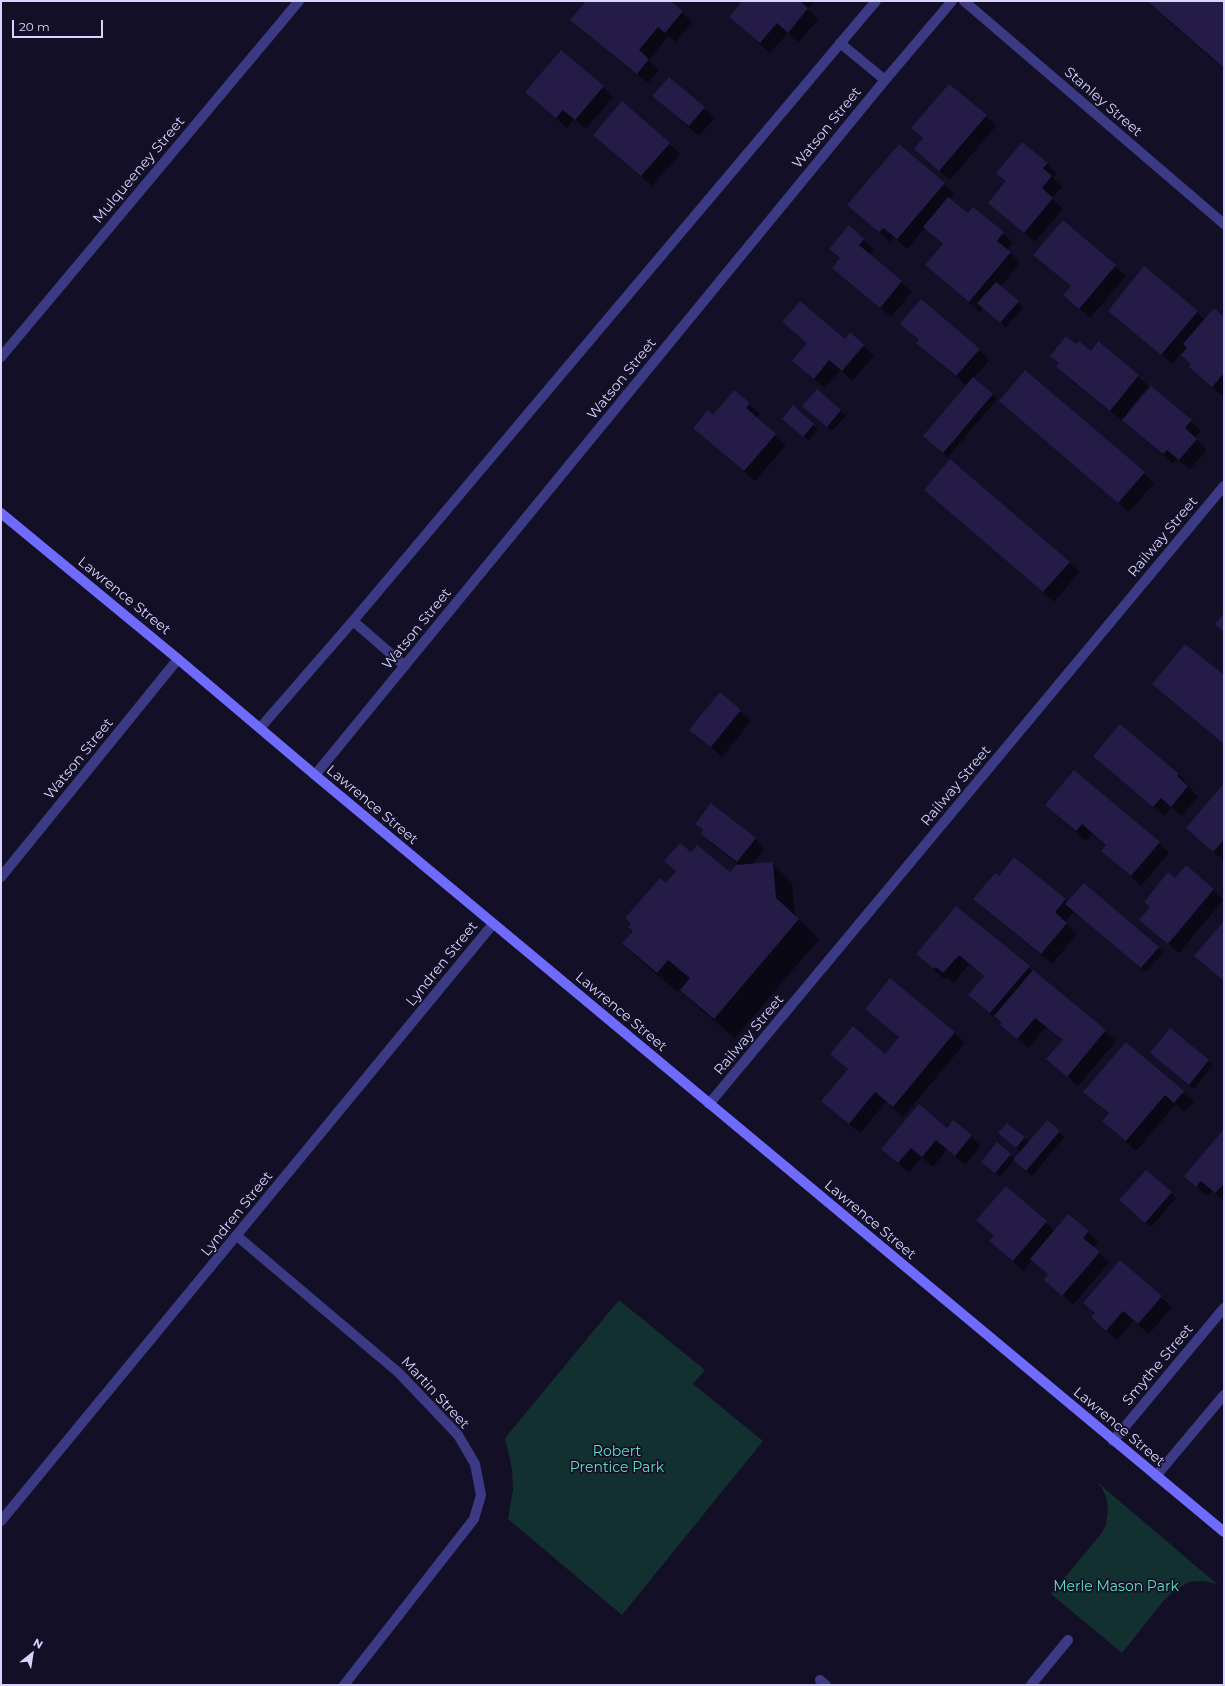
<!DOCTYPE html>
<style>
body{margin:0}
#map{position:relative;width:1225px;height:1686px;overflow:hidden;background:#130f26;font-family:Montserrat,sans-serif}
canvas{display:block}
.frame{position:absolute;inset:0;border:2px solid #d9d4ff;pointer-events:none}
.north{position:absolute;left:12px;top:1634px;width:40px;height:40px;-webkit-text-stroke:3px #130f26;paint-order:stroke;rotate:30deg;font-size:11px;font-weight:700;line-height:16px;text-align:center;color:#d9d4ff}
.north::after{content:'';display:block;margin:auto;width:14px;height:18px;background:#d9d4ff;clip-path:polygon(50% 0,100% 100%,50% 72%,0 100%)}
.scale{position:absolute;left:12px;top:20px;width:91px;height:18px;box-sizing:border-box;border:2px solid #d9d4ff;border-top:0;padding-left:5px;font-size:12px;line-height:14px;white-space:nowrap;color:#d9d4ff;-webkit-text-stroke:3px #130f26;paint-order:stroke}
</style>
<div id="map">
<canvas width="1225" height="1686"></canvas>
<div class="frame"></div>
<div class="north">N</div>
<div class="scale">20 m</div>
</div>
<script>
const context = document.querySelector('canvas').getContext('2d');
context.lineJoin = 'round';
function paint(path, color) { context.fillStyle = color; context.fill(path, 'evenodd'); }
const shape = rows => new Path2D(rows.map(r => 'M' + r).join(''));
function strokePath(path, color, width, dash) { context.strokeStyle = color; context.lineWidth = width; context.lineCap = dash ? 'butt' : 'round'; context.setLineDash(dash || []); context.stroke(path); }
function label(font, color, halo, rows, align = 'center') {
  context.font = font + ' Montserrat,sans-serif'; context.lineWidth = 3.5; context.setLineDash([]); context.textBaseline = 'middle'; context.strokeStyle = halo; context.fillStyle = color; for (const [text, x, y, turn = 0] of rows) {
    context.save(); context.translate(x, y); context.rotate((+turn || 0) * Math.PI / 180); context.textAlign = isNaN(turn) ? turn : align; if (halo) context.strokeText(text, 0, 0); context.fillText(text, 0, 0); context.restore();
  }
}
const green = shape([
 [619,1300,705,1370,693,1384,763,1441,622,1615,508,1519,513,1489,512,1469,505,1438],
 [1096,1481,1217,1584,1203,1581,1189,1582,1176,1590,1165,1599,1122,1653,1051,1594,1101,1534,1106,1525,1108,1509,1106,1497,1102,1488]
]);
const shadow = shape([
 [587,1,669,1,692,22,676,42,668,36,649,60,659,70,648,83,582,30,572,20],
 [744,1,815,1,808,9,818,19,799,42,788,33,770,53,730,17],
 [1146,1,1224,1,1224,69],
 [603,87,613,97,586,129,574,119,567,128,526,92],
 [654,96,704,108,714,118,699,136],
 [622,102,680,154,652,186,594,135],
 [986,116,996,126,950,180,915,149,924,139,912,128],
 [1047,163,1057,174,1053,178,1062,187,1052,198,1063,209,1035,242,989,202],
 [944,184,954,194,949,199,968,215,1003,233,1013,243,1007,250,1020,263,1000,287,1023,307,1006,327,983,308,980,312,926,265,943,245,925,228,907,249,894,237,890,242,849,205],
 [849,227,874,250,869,255,912,292,891,317,833,268,840,259,831,249],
 [1035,255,1115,266,1126,276,1090,318,1065,295,1071,287],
 [1109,310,1197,312,1205,320,1224,318,1224,395,1223,396,1200,377,1192,365,1181,354,1172,364],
 [784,322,845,340,850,334,874,356,852,381,840,370,824,388,793,361,808,344],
 [902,324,979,349,989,360,973,379,997,399,948,457,929,441,967,386,928,353,918,343,919,341],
 [1098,343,1149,386,1128,411,1191,421,1201,431,1195,438,1207,450,1190,469,1177,459,1173,464,1122,419,1121,420,1067,377,1057,367,1059,364,1051,356,1076,346,1091,352],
 [735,391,760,414,756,418,786,445,755,481,694,428,713,416],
 [817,391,846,416,832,431,809,410],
 [1011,411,1144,473,1154,483,1129,512],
 [788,423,813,425,818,429,809,441],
 [925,490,1069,562,1079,572,1054,602],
 [1224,677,1224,744,1153,684],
 [720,694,751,721,722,757,691,729],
 [1120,726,1179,774,1198,797,1182,816,1172,807,1164,816,1095,756],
 [1224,785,1224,861,1187,828],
 [1046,805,1159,843,1169,853,1141,886,1102,851,1107,846,1092,834,1086,841],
 [696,824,755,839,765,849,753,864,772,863,792,883,795,916,819,939,735,1038,701,1010,680,989,678,992,643,963,623,943,676,871,666,861,691,854,730,874,740,866,712,844,702,834,704,831],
 [999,878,1065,899,1068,902,1158,947,1163,952,1146,972,1074,911,1065,922,1077,934,1052,964,985,909,975,899],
 [1175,879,1213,890,1223,900,1179,953,1141,920],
 [956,907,1105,1031,1116,1041,1078,1086,1048,1059,1063,1041,1046,1027,1028,1048,1002,1025,1004,1019,1001,1023,969,995,985,977,969,964,954,983,947,977,944,979,917,954],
 [866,1008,954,1032,965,1043,903,1117,886,1102,860,1133,822,1101,886,1055,900,1038],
 [1126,1044,1194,1102,1185,1112,1176,1104,1136,1151,1104,1121,1109,1114,1085,1092],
 [1156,1058,1208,1060,1213,1065,1194,1089],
 [1047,1121,1064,1137,1032,1176,1014,1160,1000,1177,988,1167,1010,1155,1015,1159,1021,1152,1004,1138,1007,1124,1029,1142],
 [947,1129,971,1136,981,1146,965,1165,947,1149,933,1167,922,1157,909,1173,883,1149],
 [1224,1130,1224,1201,1212,1191,1207,1196,1196,1186],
 [1146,1171,1176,1198,1151,1227,1125,1205],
 [1006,1187,1055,1231,1088,1232,1098,1242,1093,1248,1109,1262,1073,1305,1045,1280,1049,1275,1032,1260,1023,1271,991,1241,995,1236],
 [1120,1261,1172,1307,1149,1334,1133,1321,1117,1340,1102,1327,1095,1314,1084,1303]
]);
const building = shape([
 [586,1,670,1,683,11,665,33,658,27,639,50,649,59,637,74,570,20],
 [742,1,800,1,808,8,788,33,777,23,760,43,729,17],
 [1147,1,1224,1,1224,68],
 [561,50,604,86,575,120,563,110,556,118,525,92],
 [669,77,705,107,689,126,652,96],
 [949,84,987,115,939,171,914,149,923,138,911,128],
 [622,101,670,143,641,176,593,135],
 [1022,142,1048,163,1043,168,1052,176,1042,188,1053,198,1024,233,988,203,1006,181,996,173],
 [899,144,945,183,897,239,883,228,879,232,847,205],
 [948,197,968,213,973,207,1004,232,997,241,1011,252,969,302,925,265,943,244,923,227],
 [1063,220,1116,265,1079,309,1063,295,1071,286,1033,255],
 [849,225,864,239,859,245,902,281,880,308,832,268,840,258,829,249],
 [1144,266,1198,311,1161,355,1108,311],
 [996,282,1019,301,1000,323,977,303],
 [921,299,980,349,956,376,916,343,919,340,900,324],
 [800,301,845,339,850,332,864,345,842,371,829,360,814,379,792,361,807,343,782,322],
 [1214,308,1224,317,1224,373,1212,387,1189,367,1191,364,1181,355,1187,348,1183,344],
 [1066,336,1076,344,1079,341,1091,351,1098,341,1139,375,1110,411,1056,367,1059,363,1050,356],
 [1025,370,1145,472,1118,503,999,401],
 [973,377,993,394,943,453,923,436],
 [1151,386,1192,420,1185,428,1197,439,1179,460,1167,450,1163,454,1122,420],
 [817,389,841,410,827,427,802,406],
 [734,390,750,403,746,408,776,434,744,471,693,428,708,410,713,415],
 [793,405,814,424,803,437,782,419],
 [950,459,1070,562,1043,592,924,490],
 [1224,613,1224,632,1215,624],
 [1185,644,1224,675,1224,744,1152,684],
 [720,692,741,710,711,747,689,730],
 [1120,724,1179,774,1177,776,1188,786,1171,807,1161,798,1153,807,1093,756],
 [1074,770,1160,842,1131,876,1101,851,1106,845,1082,824,1076,831,1045,805],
 [1224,783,1224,840,1213,852,1186,828],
 [711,803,756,838,737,862,701,834,703,830,695,824],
 [680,843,691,852,697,845,730,872,736,865,773,862,776,898,799,919,714,1019,680,990,690,978,668,960,657,973,622,943,633,931,628,927,631,924,625,918,660,878,666,883,676,871,664,861],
 [1014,857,1066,899,1055,912,1067,923,1041,954,973,899,995,873,999,876],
 [1186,865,1214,889,1168,944,1139,920,1150,907,1144,902,1168,872,1175,878],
 [1084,883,1159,947,1141,968,1065,904],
 [956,906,1030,966,990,1013,968,995,984,976,959,955,943,973,936,967,934,969,916,954],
 [1224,921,1224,981,1194,956],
 [1033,970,1106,1030,1067,1077,1046,1059,1063,1040,1035,1018,1017,1039,1000,1025,1002,1023,994,1016],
 [890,978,955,1032,893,1107,875,1092,849,1124,821,1101,848,1069,830,1054,853,1026,885,1054,899,1037,865,1009],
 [1170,1028,1209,1060,1189,1085,1150,1053],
 [1126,1042,1184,1091,1174,1103,1165,1095,1126,1141,1102,1121,1109,1113,1083,1092],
 [919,1104,947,1128,953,1120,972,1135,955,1156,936,1140,922,1157,911,1148,898,1163,881,1149],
 [1047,1120,1060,1131,1026,1171,1013,1160],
 [1007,1123,1025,1137,1016,1148,998,1133],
 [1224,1129,1224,1184,1215,1193,1201,1181,1196,1187,1184,1176],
 [997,1142,1011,1154,995,1173,981,1162],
 [1146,1170,1172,1192,1145,1223,1119,1200],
 [1006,1186,1047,1221,1013,1261,989,1241,994,1236,976,1220],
 [1068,1214,1089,1231,1083,1238,1100,1252,1062,1296,1044,1280,1048,1274,1030,1259],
 [1120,1260,1162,1296,1138,1324,1123,1311,1106,1331,1091,1317,1095,1313,1083,1303]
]);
const minor = shape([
 [964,1,1224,224],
 [1,357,299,1],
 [1,877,178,659],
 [709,1104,1224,486],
 [237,1236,399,1373,458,1435,475,1464,481,1495,474,1519,344,1685],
 [1,1521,493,924],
 [820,1680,826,1685],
 [1031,1685,1068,1640]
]);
const tertiary = shape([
 [840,43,885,80],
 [353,621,405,666],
 [260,728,353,621,876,1],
 [315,775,885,80,952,1],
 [1113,1441,1224,1308],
 [1156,1476,1224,1395]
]);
const secondary = shape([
 [1,513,178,659,315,775,1224,1532]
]);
const streetNames = [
 ["Stanley Street",1103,102,41],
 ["Watson Street",827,128,-51],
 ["Mulqueeney Street",139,170,-50],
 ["Watson Street",622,379,-51],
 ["Railway Street",1163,537,-50],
 ["Lawrence Street",124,596,39],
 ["Watson Street",417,629,-51],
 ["Watson Street",79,759,-51],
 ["Railway Street",956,786,-50],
 ["Lawrence Street",372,805,40],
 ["Lyndren Street",442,964,-51],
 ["Lawrence Street",621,1012,40],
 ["Railway Street",749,1035,-50],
 ["Lyndren Street",237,1214,-51],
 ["Lawrence Street",870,1220,40],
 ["Smythe Street",1158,1365,-50],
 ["Martin Street",435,1393,47],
 ["Lawrence Street",1119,1427,40]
];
const parkNames = [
 ["Robert",617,1452],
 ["Prentice Park",617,1468],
 ["Merle Mason Park",1116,1587]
];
paint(green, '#12302f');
paint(shadow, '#0007');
paint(building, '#241b47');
strokePath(minor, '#3d3a85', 10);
strokePath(tertiary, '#3d3a85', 10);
strokePath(secondary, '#6f6bff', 10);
label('14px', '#d9d4ff', '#130f26', streetNames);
label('14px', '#5fe0c0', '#130f26', parkNames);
</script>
